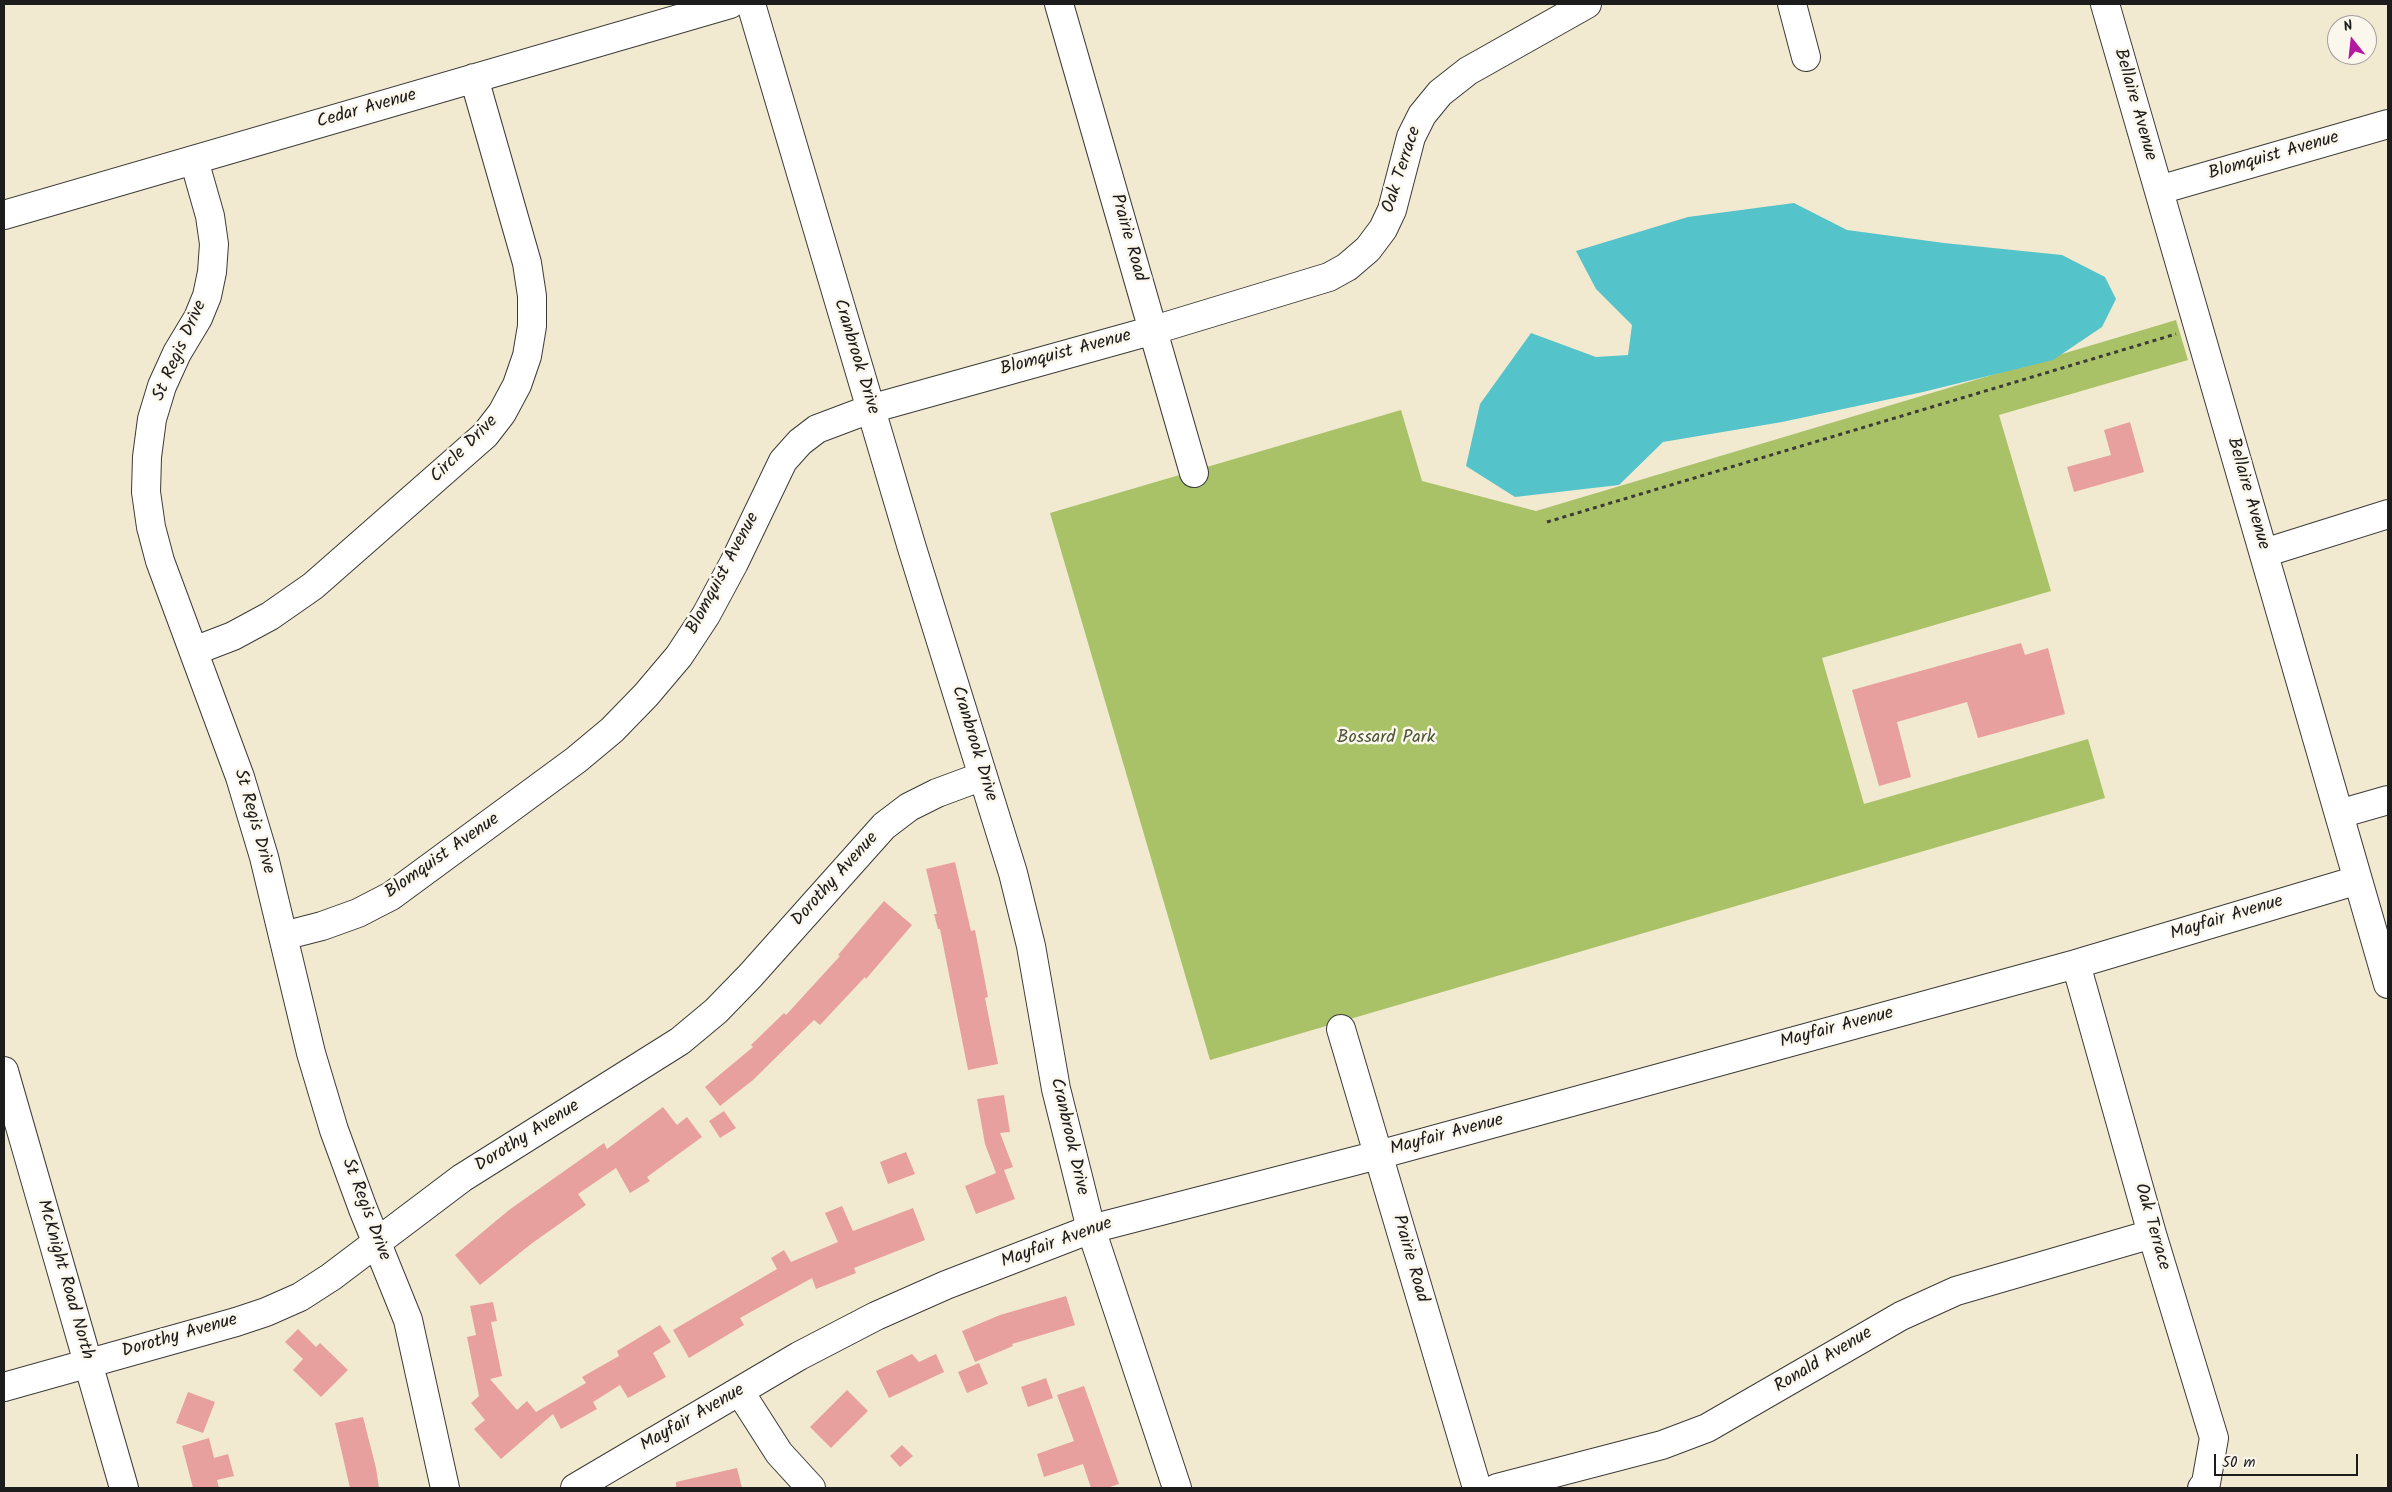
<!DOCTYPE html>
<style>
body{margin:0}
#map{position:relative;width:2392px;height:1492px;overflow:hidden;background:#f1ead1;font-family:Kalam,sans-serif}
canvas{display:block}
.frame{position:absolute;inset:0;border:5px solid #1c1c1c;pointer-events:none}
.north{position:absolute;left:2327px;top:15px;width:50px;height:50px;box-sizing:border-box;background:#fbf7ec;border:1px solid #a29f99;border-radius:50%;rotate:344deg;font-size:14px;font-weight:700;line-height:20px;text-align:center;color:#1c1c1c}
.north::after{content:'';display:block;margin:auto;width:18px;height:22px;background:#b5179e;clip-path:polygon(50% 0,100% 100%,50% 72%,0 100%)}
.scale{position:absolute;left:2214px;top:1454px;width:144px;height:22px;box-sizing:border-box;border:2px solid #1c1c1c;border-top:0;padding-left:6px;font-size:15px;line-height:18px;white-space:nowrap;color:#1c1c1c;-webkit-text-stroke:4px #fbf7ec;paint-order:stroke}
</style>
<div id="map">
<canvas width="2392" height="1492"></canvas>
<div class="frame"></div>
<div class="north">N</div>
<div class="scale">50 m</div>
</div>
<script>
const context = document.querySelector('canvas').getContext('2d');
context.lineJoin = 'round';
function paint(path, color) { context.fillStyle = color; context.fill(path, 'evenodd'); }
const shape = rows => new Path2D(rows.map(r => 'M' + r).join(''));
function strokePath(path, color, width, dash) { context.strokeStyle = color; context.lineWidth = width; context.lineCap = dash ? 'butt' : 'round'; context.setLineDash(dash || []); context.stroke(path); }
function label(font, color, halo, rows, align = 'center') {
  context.font = font + ' Kalam,sans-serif'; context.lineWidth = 5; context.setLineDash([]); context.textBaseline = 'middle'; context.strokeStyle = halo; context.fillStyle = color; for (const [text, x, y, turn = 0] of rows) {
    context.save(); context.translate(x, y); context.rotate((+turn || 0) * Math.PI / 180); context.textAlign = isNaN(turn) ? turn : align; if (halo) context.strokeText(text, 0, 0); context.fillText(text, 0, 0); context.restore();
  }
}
const green = shape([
 [2176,320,2188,360,1999,415,2051,591,1822,658,1864,804,2088,739,2105,798,1210,1060,1050,513,1401,410,1422,481,1536,511]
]);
const water = shape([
 [1794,203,1847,230,1944,243,2062,255,2105,277,2116,299,2102,327,2053,360,1923,392,1782,422,1663,442,1619,485,1515,497,1466,466,1480,404,1531,333,1596,357,1628,355,1632,325,1596,289,1576,251,1688,217]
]);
const building = shape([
 [2130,422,2144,472,2074,492,2067,467,2111,455,2104,430],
 [2021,643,2025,655,2048,648,2065,714,1978,738,1967,702,1897,722,1911,777,1879,786,1852,690],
 [955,862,971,931,975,930,988,997,985,998,998,1064,968,1070,940,929,938,929,934,914,937,914,926,869],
 [884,901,912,925,866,979,865,977,820,1025,814,1020,753,1080,720,1106,705,1087,753,1047,751,1045,784,1013,786,1015,840,956,838,955],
 [1004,1095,1010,1132,1000,1133,1013,1167,1004,1170,1015,1199,976,1214,965,1186,996,1173,985,1144,977,1099],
 [663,1107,677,1125,687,1117,702,1137,647,1177,650,1181,630,1193,616,1168,578,1194,586,1205,531,1244,480,1285,455,1255,509,1210,570,1167,604,1143,607,1149],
 [724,1111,736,1128,720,1138,709,1121],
 [906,1152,915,1174,888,1184,880,1162],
 [842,1206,853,1231,913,1208,925,1240,854,1268,856,1273,816,1289,812,1278,740,1318,744,1325,689,1358,673,1330,777,1269,771,1258,784,1250,791,1262,838,1242,825,1213],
 [1066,1296,1075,1325,1012,1344,1013,1346,975,1362,962,1331,1000,1315],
 [493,1302,497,1321,491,1322,502,1376,490,1379,517,1410,527,1401,536,1412,586,1383,582,1377,619,1356,617,1351,660,1325,671,1342,653,1353,666,1377,628,1398,620,1385,593,1402,597,1409,561,1429,553,1414,501,1459,474,1429,485,1420,471,1403,479,1396,467,1337,476,1335,470,1306],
 [298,1329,316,1347,320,1343,348,1370,321,1397,293,1370,303,1359,285,1342],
 [912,1354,919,1362,936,1354,944,1372,889,1398,876,1371],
 [979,1363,988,1384,967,1393,958,1372],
 [1046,1378,1053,1398,1028,1407,1021,1387],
 [1084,1386,1119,1484,1107,1488,1091,1488,1083,1464,1044,1477,1037,1454,1074,1441,1057,1395],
 [847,1390,868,1411,831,1448,810,1427],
 [188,1392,215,1402,203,1433,176,1423],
 [363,1417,376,1468,379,1488,350,1488,335,1423],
 [209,1438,214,1458,228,1454,234,1476,217,1480,219,1488,193,1488,182,1446],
 [902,1445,913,1456,900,1467,890,1456],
 [737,1468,742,1488,676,1488,676,1482]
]);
const path = shape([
 [1547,522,2176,334]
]);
const minor = shape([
 [751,4,912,548,1013,873,1031,946,1056,1089,1091,1229,1177,1488],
 [1059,4,1194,473],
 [1792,4,1806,57],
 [2105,4,2388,984],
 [194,160,210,216,214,244,212,272,207,296,198,318,177,353,162,386,152,419,147,457,146,492,151,527,160,561,240,777,264,857,311,1053,334,1130,363,1209,408,1320,445,1488],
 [2159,190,2388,124],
 [4,215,730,4],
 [2264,553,2388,514],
 [194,651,233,636,270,616,313,586,485,435,502,413,517,385,527,356,532,326,532,296,527,263,474,78],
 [2339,814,2388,800],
 [283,936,322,926,358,913,391,896,576,760,612,730,646,695,679,656,706,615,734,563,783,461,800,442,817,429,870,409,1154,330,1329,277,1347,267,1368,249,1383,229,1392,210,1411,137,1422,115,1440,93,1468,71,1587,4],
 [2076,964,2152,1234,2214,1438,2206,1483,2202,1488],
 [1341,1029,1477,1488],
 [4,1071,124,1488],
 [4,1387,236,1322,266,1312,300,1297,331,1277,462,1178,680,1041,716,1011,750,976,884,826,909,807,937,793,983,776],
 [740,1392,779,1453,811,1488],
 [575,1488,799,1356,876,1316,946,1285,1091,1229,1378,1155,2076,964,2358,880],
 [1497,1488,1662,1445,1707,1428,1901,1316,1956,1291,2152,1234]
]);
const streetNames = [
 ["Bellaire Avenue",2134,105,74],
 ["Cedar Avenue",367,110,-16],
 ["Blomquist Avenue",2274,157,-16],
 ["Oak Terrace",1403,170,-72],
 ["Prairie Road",1127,238,74],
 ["St Regis Drive",181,351,-66],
 ["Blomquist Avenue",1066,354,-15],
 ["Cranbrook Drive",855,357,73],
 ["Circle Drive",465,450,-45],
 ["Bellaire Avenue",2247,494,74],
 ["Blomquist Avenue",724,574,-62],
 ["Cranbrook Drive",973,744,73],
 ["St Regis Drive",253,822,74],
 ["Blomquist Avenue",443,857,-35],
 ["Dorothy Avenue",836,880,-48],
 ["Mayfair Avenue",2227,919,-17],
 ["Mayfair Avenue",1837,1029,-15],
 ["Mayfair Avenue",1447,1136,-15],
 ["Dorothy Avenue",528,1137,-32],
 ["Cranbrook Drive",1068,1137,77],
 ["St Regis Drive",365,1210,69],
 ["Oak Terrace",2151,1227,74],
 ["Mayfair Avenue",1057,1244,-20],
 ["Prairie Road",1409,1259,74],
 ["McKnight Road North",64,1280,74],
 ["Dorothy Avenue",180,1337,-16],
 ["Ronald Avenue",1824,1361,-31],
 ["Mayfair Avenue",693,1419,-30]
];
const parkNames = [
 ["Bossard Park",1386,739]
];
paint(green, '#a9c268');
paint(water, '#55c3ca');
paint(building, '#e8a09e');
strokePath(minor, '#3c3b37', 30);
strokePath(path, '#3c3b37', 3, [4, 4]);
strokePath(minor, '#fff', 28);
label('18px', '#1c1c1c', '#fbf7ec', streetNames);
label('18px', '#4d5637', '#fbf7ec', parkNames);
</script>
